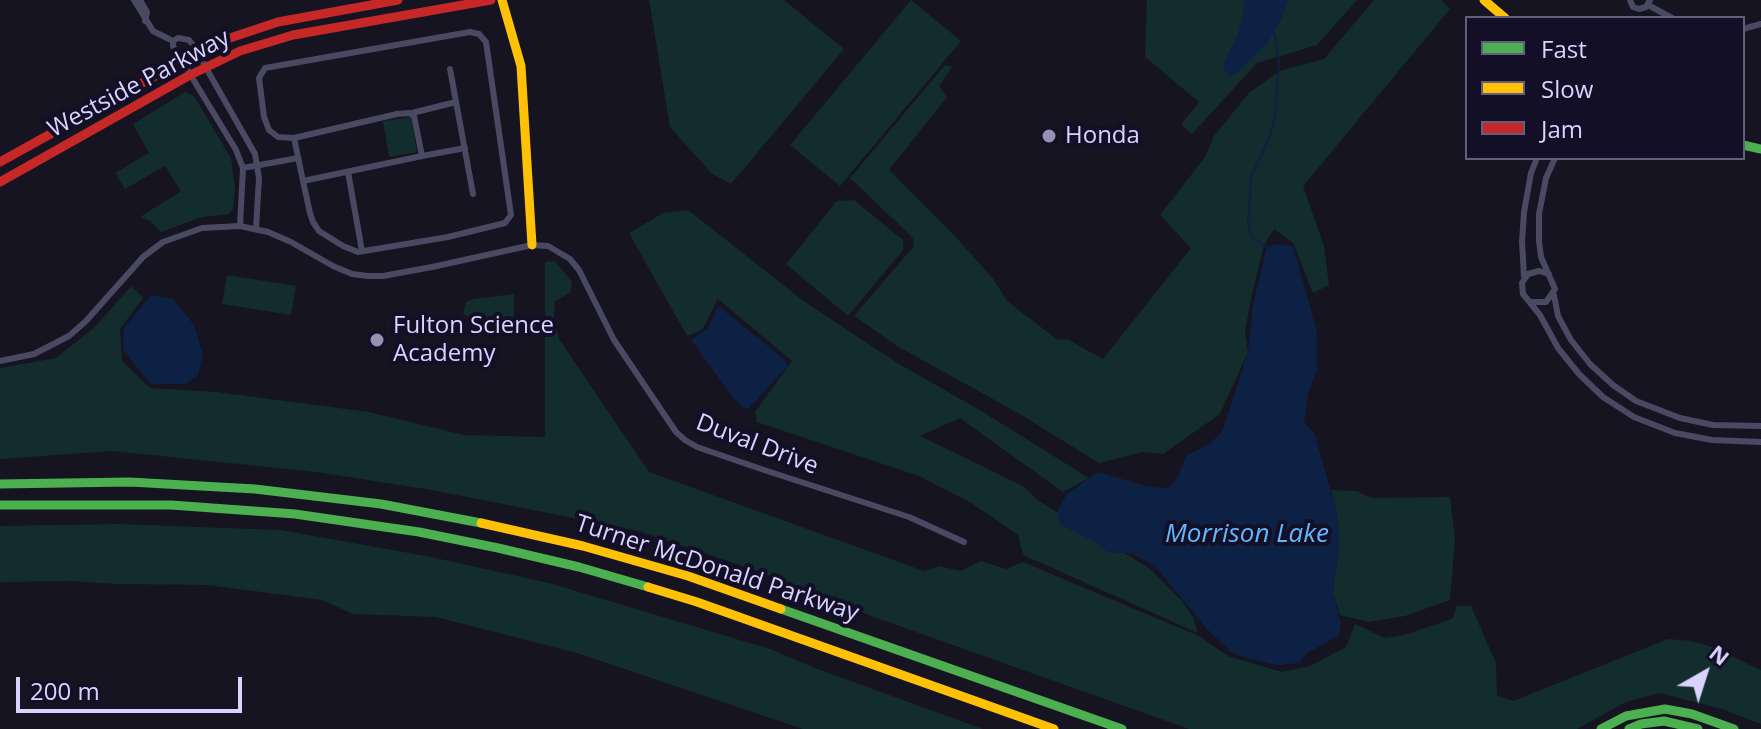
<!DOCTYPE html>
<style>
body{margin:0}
#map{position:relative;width:1761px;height:729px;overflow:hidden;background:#161421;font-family:"Open Sans",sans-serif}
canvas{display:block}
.legend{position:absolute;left:1465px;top:16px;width:280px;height:144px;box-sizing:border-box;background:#130f26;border:2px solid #625e7d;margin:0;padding:10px 14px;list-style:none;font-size:24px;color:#d9d4ff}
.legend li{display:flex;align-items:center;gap:16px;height:40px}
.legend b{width:40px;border:2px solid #625e7d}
.north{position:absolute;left:1665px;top:633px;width:80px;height:80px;-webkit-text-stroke:6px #130f26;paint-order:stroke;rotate:39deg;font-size:22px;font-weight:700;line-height:32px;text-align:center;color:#d9d4ff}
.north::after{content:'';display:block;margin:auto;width:28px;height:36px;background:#d9d4ff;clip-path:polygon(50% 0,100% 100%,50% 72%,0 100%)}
.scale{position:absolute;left:16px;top:677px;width:226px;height:36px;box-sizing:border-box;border:4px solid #d9d4ff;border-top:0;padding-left:10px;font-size:24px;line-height:28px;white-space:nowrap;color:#d9d4ff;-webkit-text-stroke:6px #130f26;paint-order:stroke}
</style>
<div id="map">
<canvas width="1761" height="729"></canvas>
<ul class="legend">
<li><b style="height:10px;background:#4caf50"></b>Fast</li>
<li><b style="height:10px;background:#ffc107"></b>Slow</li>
<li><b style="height:10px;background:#c62828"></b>Jam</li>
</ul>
<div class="north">N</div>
<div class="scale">200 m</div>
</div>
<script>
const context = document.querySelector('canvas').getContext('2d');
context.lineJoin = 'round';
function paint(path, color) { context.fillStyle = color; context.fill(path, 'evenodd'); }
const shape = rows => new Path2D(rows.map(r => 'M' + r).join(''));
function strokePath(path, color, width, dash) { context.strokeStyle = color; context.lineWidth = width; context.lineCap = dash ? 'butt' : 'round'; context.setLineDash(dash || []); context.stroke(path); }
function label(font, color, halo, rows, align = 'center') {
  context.font = font + ' "Open Sans",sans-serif'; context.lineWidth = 8; context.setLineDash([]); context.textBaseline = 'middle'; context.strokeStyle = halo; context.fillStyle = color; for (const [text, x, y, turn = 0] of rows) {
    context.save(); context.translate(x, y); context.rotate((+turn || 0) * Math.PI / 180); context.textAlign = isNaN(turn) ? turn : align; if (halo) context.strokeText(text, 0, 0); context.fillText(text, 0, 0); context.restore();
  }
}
const green = shape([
 [649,0,784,0,844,49,731,184,712,174,670,127],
 [911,0,961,41,840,186,790,145],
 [1147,0,1357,0,1317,45,1257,63,1192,134,1181,124,1199,102,1145,57],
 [1374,0,1441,0,1450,9,1303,186,1324,246,1329,285,1313,293,1293,243,1274,229,1264,245,1252,294,1245,331,1248,352,1220,414,1163,454,1143,452,1099,463,1018,413,897,346,854,316,914,246,913,238,850,178,945,65,952,67,939,86,947,97,889,170,955,236,994,280,1007,301,1058,340,1067,339,1103,359,1191,248,1160,215,1205,157,1214,136,1249,93,1279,71,1324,59],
 [185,92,194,96,231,158,235,190,233,209,229,214,202,217,161,232,150,221,140,217,181,191,165,166,125,189,115,173,149,153,133,124],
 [411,117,417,152,389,157,383,121],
 [854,200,903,240,903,250,848,316,786,264,837,201],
 [688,210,805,302,899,364,978,409,1089,478,1063,492,960,418,920,436,1023,486,1039,501,1149,568,1182,601,1193,617,1198,633,1023,555,1018,535,973,504,919,476,757,422,755,412,792,361,718,299,702,330,687,336,629,233,663,213],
 [555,261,572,282,570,293,555,301,554,318,559,339,649,472,924,571,939,566,961,571,981,561,1006,569,1023,562,1199,636,1228,656,1282,672,1310,666,1346,647,1355,624,1385,638,1404,635,1452,619,1457,606,1471,606,1496,663,1497,695,1513,701,1668,639,1691,641,1712,647,1761,670,1761,724,1722,709,1659,693,1626,702,1577,729,1189,729,874,617,766,574,639,531,432,490,316,472,112,451,0,459,0,368,56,358,96,326,131,286,143,298,120,329,122,361,150,388,217,392,369,412,464,435,545,437,545,262],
 [227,275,296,286,291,315,222,304],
 [514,294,514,323,472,320,463,313,466,302,473,299],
 [1331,490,1357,491,1371,498,1450,497,1455,540,1450,600,1405,616,1369,622,1340,615,1333,593,1339,546,1336,509],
 [119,524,280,530,426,556,549,583,770,649,815,668,983,729,803,729,577,653,436,617,353,614,322,600,208,585,118,584,70,581,0,582,0,526]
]);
const water = shape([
 [1244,0,1288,0,1281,20,1266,45,1239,71,1230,76,1225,72,1224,62,1237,36,1243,14],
 [1277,244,1293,246,1317,332,1317,370,1308,394,1304,423,1314,432,1336,509,1339,546,1333,593,1341,624,1339,635,1306,654,1299,663,1277,665,1246,658,1231,652,1206,628,1154,565,1131,553,1109,553,1095,542,1059,524,1058,510,1067,494,1098,472,1142,485,1163,488,1171,486,1177,479,1186,456,1209,444,1222,432,1248,352,1253,304,1267,247],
 [151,295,173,299,194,325,203,355,198,375,186,384,151,384,123,350,124,328],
 [718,306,783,358,788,366,748,409,744,408,735,400,691,340,708,328]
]);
const stream = shape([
 [1267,247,1252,238,1248,224,1251,176,1268,141,1275,117,1279,61,1274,32]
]);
const street = shape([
 [134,0,153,31,173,41],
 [140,0,147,12,145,21],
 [1630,0,1633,7,1639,9,1646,7,1650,0],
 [1648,5,1672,18],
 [1743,29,1761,24],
 [450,69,473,194],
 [412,113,456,102],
 [294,138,303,181,310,213,313,222,319,231,343,246,358,252,448,237,505,223,511,215,486,42,479,34,470,32,265,68,259,78,264,117,269,130,278,137,294,138,397,114,409,113,414,116,422,156,303,181],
 [422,156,465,148],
 [243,168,298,158],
 [348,172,362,251],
 [240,226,243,168,236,150,173,46,173,41,178,38,189,40,193,45,255,154,259,178,256,229],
 [1549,274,1539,271,1528,274,1522,283,1523,294,1540,315,1558,348,1579,374,1603,397,1634,417,1675,433,1712,440,1761,442],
 [1524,276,1522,242,1524,212,1531,173,1537,158],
 [1554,295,1558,316,1571,340,1590,364,1613,385,1636,401,1680,418,1713,425,1761,426],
 [1530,302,1546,302,1555,289,1541,257,1539,241,1539,214,1546,178,1555,158],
 [0,361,34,354,69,336,86,321,143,257,163,242,202,228,240,226,268,232,291,242,333,266,352,274,368,276,383,276,432,267,532,245,548,246,570,259,579,270,614,340,676,432,685,440,697,447,764,470,909,517,964,542]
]);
const fast = shape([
 [1743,145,1761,149],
 [0,484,130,482,255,489,381,504,481,523],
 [0,505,171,505,295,514,419,532,498,548,579,567,648,587],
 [781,609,1122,729],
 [1601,729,1626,716,1665,709,1692,714,1734,729],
 [1629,729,1641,724,1664,721,1698,729]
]);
const slow = shape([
 [502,0,521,66,532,245],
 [1484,0,1505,18],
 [481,523,583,546,688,576,781,609],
 [648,587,697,602,1054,729]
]);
const jam = shape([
 [0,162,182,61,227,39,278,22,398,0],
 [0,182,190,75,240,51,293,35,491,0]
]);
const markers = [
 [1049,136,8,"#9591b1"],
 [377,340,8,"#9591b1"]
];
const streetNames = [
 ["Westside Parkway",139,84,-28],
 ["Duval Drive",757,445,21],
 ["Turner McDonald Parkway",717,569,18]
];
const poiNames = [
 ["Honda",1065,136],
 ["Fulton Science",393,326],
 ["Academy",393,354]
];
const waterNames = [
 ["Morrison Lake",1247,535]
];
paint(green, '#132c2d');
paint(water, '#0d2144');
strokePath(stream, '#0d2144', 2);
strokePath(street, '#4a4962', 6);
strokePath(fast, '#4caf50', 9);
strokePath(slow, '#ffc107', 9);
strokePath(jam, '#c62828', 9);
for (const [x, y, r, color] of markers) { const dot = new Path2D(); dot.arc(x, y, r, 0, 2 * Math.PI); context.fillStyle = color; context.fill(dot); strokePath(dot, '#130f26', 3); }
label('24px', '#d9d4ff', '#130f26', streetNames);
label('24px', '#d9d4ff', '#130f26', poiNames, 'left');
label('italic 26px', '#62b6ff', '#130f26', waterNames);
</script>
